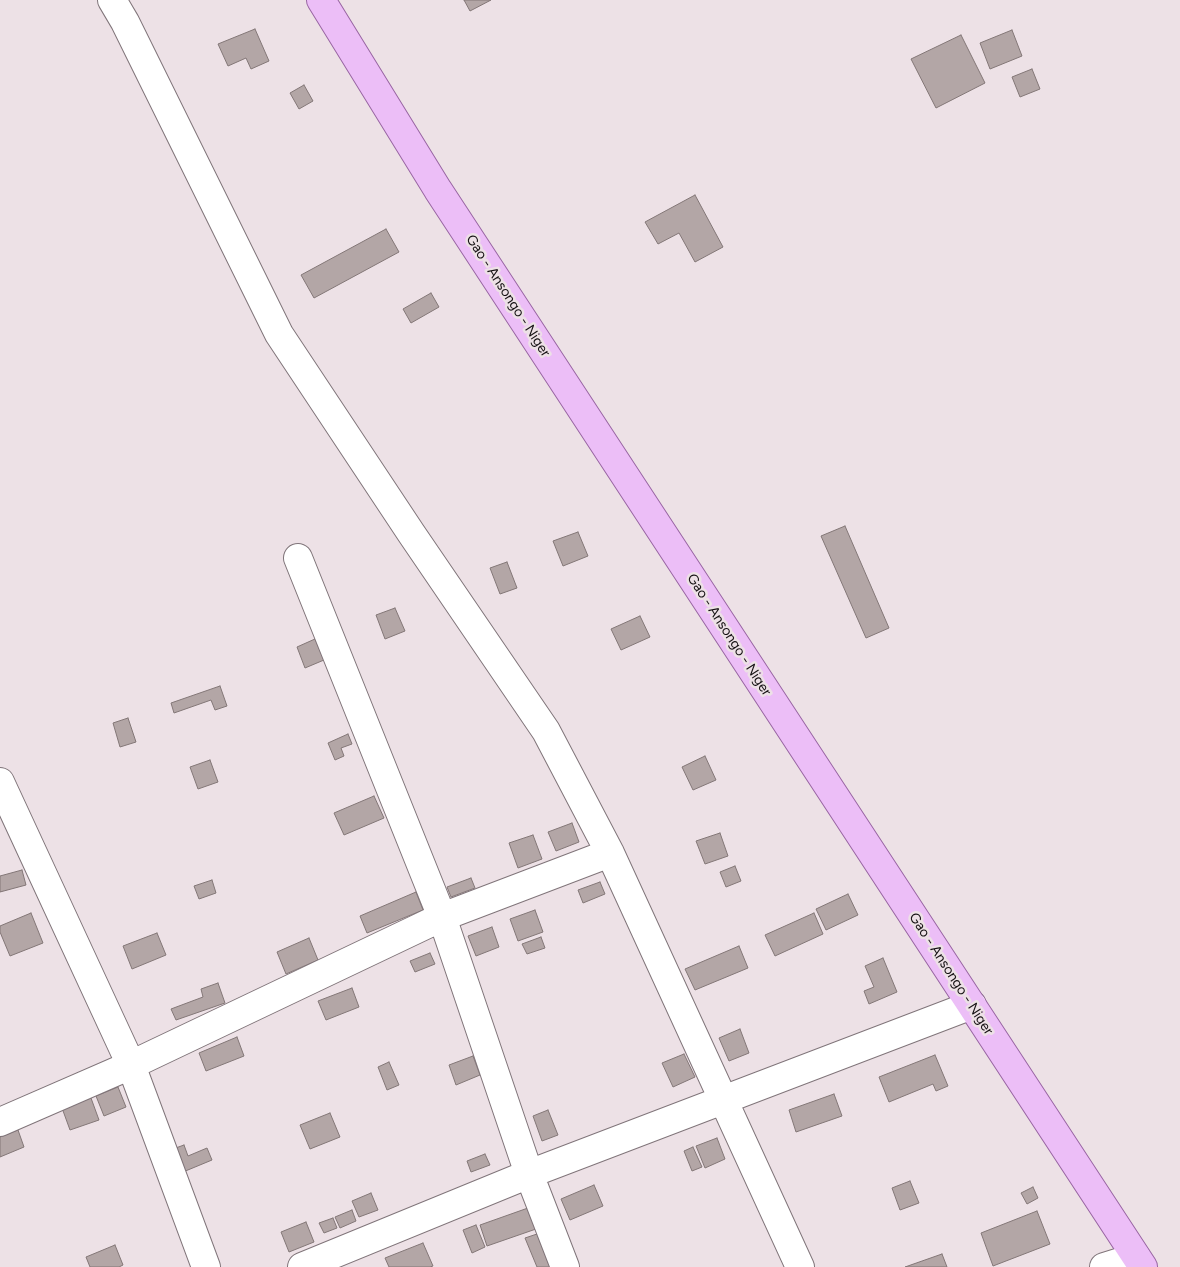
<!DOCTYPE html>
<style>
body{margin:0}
canvas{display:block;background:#ede1e6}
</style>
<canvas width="1180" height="1267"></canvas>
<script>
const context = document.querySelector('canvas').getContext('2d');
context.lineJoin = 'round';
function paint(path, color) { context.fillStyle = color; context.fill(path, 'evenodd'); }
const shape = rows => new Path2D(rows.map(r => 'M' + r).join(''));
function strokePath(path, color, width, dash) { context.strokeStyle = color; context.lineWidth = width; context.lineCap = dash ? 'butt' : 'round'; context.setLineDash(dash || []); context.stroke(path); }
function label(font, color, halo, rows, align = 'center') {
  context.font = font + ' Figtree,sans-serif'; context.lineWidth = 5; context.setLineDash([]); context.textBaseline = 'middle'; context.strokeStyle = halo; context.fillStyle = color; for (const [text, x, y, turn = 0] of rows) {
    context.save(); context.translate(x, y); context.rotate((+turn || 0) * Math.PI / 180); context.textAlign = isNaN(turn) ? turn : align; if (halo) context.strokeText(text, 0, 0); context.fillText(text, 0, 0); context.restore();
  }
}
const building = shape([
 [464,0,491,0,470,11,464,0],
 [255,29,269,61,251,69,246,58,228,66,218,44,255,29],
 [1012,30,1022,56,990,69,980,43,1012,30],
 [961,35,985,83,936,108,911,59,961,35],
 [1032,69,1040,89,1020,97,1012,77,1032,69],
 [304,85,313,101,299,109,290,93,304,85],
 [695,195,723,247,695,262,679,233,658,244,645,222,695,195],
 [386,229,399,252,314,298,301,275,386,229],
 [431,293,439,307,411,323,403,309,431,293],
 [845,526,889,628,866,638,821,536,845,526],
 [578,532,588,556,563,566,553,541,578,532],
 [507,562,517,588,500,594,490,568,507,562],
 [395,608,405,631,385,639,376,615,395,608],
 [640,616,650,637,621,650,611,629,640,616],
 [315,639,324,660,305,668,297,647,315,639],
 [220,686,227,706,215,710,211,700,174,713,171,703,220,686],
 [128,718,136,742,120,747,113,723,128,718],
 [348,734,352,744,341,748,344,756,335,760,328,743,348,734],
 [705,756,716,780,693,790,682,767,705,756],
 [210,760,218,782,198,789,190,767,210,760],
 [374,796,384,818,344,835,334,813,374,796],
 [572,823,579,842,556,851,548,832,572,823],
 [720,833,728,856,705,864,696,841,720,833],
 [533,835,542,859,518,868,509,843,533,835],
 [735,866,741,881,726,887,720,872,735,866],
 [22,870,26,885,0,892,0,876,22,870],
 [471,878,475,888,451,897,447,887,471,878],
 [212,880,216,893,199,899,194,886,212,880],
 [600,882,605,894,583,903,578,890,600,882],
 [416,892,423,910,367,933,360,916,416,892],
 [848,894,858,915,826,930,816,909,848,894],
 [535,910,543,932,518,941,510,919,535,910],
 [31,913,43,943,10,956,0,932,0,926,31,913],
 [814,913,823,934,775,956,765,935,814,913],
 [492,927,499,947,476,956,468,936,492,927],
 [157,933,166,955,132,969,123,946,157,933],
 [541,937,545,948,527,954,522,944,541,937],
 [309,938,318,960,286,974,277,952,309,938],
 [739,946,748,968,695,990,685,969,739,946],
 [430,953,435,964,415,972,410,961,430,953],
 [883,958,897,992,869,1004,864,991,874,987,865,966,883,958],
 [218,983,225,1003,176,1020,171,1009,203,997,201,989,218,983],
 [352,988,359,1007,326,1020,318,1001,352,988],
 [740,1029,749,1053,729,1061,719,1038,740,1029],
 [237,1037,244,1056,206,1071,199,1053,237,1037],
 [684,1054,695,1077,673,1087,662,1063,684,1054],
 [935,1055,948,1086,936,1091,933,1084,889,1102,879,1077,935,1055],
 [473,1056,480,1075,456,1085,449,1065,473,1056],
 [389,1062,399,1085,387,1090,378,1067,389,1062],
 [118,1087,126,1107,104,1116,96,1096,118,1087],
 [834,1094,842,1116,796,1132,789,1110,834,1094],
 [91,1098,99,1120,70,1130,62,1108,91,1098],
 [548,1110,558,1135,542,1141,533,1116,548,1110],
 [330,1113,340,1137,310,1149,300,1125,330,1113],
 [18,1130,24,1147,0,1157,0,1137,18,1130],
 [717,1138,725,1159,705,1168,696,1146,717,1138],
 [184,1145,188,1156,207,1148,212,1160,183,1172,173,1149,184,1145],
 [693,1147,702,1167,692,1171,684,1151,693,1147],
 [485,1154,490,1165,471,1172,467,1161,485,1154],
 [910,1181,919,1203,900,1210,892,1188,910,1181],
 [594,1185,603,1206,570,1220,561,1199,594,1185],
 [1033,1187,1038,1198,1027,1204,1021,1193,1033,1187],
 [371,1193,378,1210,359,1217,352,1201,371,1193],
 [528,1208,536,1229,487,1246,480,1225,528,1208],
 [352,1210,356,1221,340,1228,335,1217,352,1210],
 [1037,1211,1050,1244,993,1266,981,1233,1037,1211],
 [333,1218,337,1228,324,1233,319,1223,333,1218],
 [306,1222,314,1242,289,1252,281,1232,306,1222],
 [476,1225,485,1247,472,1253,463,1230,476,1225],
 [537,1234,550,1267,537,1267,525,1238,537,1234],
 [423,1243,433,1266,430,1267,389,1267,385,1258,423,1243],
 [115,1245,123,1265,119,1267,90,1267,86,1257,115,1245],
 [942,1254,947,1267,905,1267,942,1254]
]);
const minor = shape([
 [112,0,125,22,279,334,411,533,546,731,610,853,800,1267],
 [298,558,442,917,529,1174,565,1267],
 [0,782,131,1065,206,1267],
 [0,1122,131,1065,442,917,610,853],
 [302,1267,529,1174,972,1005],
 [1104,1267,1136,1257]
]);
const major = shape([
 [321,0,438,190,1143,1267]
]);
const streetNames = [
 ["Gao - Ansongo - Niger",508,296,57],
 ["Gao - Ansongo - Niger",729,635,57],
 ["Gao - Ansongo - Niger",951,974,57]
];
paint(building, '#b3a6a6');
strokePath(building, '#837777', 1);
strokePath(minor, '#80757a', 30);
strokePath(major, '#9966a3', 30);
strokePath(minor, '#fff', 28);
strokePath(major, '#ecbef7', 28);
label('14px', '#151113', '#ede1e6', streetNames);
</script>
